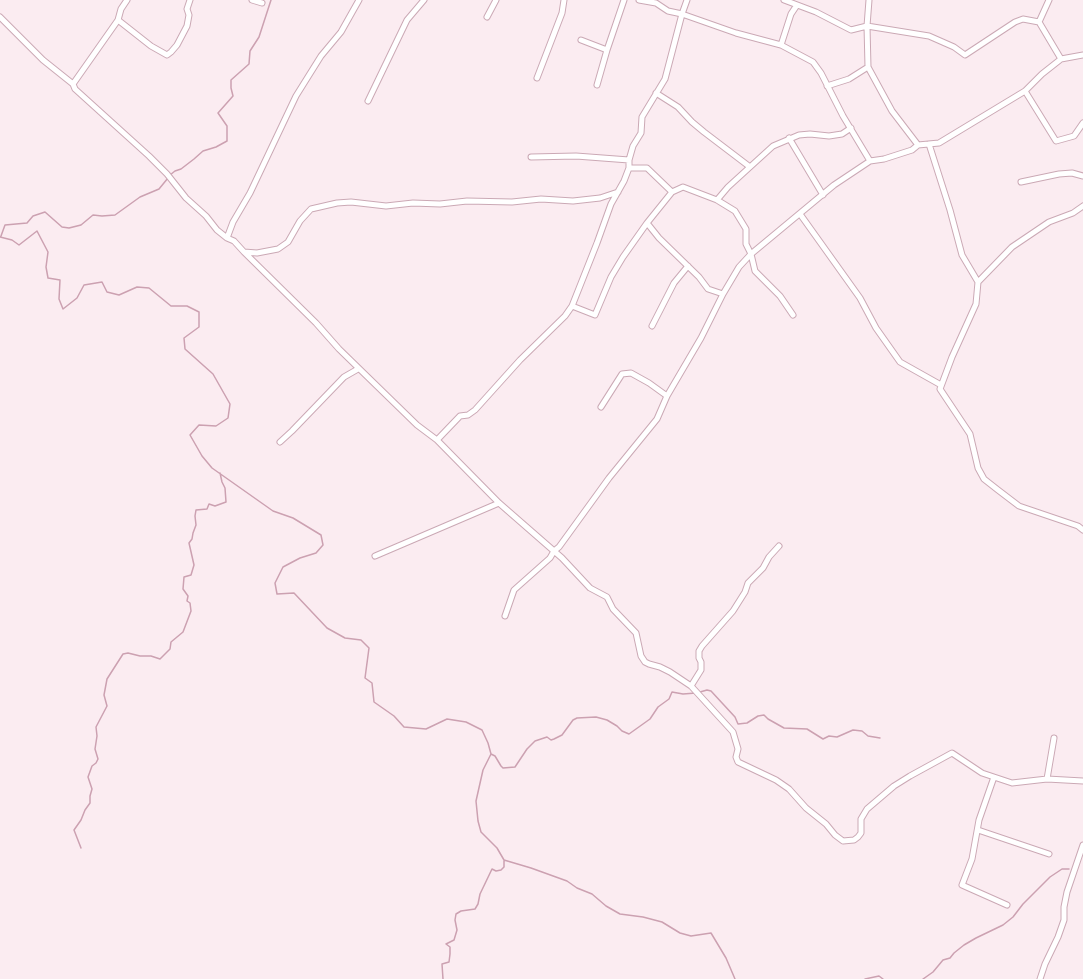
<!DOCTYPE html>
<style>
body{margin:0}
canvas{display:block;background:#fbecf1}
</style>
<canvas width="1083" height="979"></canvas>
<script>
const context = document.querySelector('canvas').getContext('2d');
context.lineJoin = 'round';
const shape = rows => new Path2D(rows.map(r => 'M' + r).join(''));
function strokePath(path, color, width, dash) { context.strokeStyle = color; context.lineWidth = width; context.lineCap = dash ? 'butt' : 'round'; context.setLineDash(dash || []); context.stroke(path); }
const stream = shape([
 [170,175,175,171,181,169,194,159,203,151,216,147,227,141,227,126,218,113,233,96,231,88,231,80,249,64,250,51,259,37,271,0],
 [1,236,5,225,27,223,33,216,45,212,62,227,69,228,81,225,93,215,102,216,115,215,140,197,159,189,168,178],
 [0,237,12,240,19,245,37,231,48,252,46,267,48,278,60,280,59,299,63,309,77,298,84,285,102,282,107,292,119,295,137,287,149,288,171,306,187,306,199,312,199,327,184,338,185,349,213,374,230,404,228,418,216,426,199,425,190,435,202,456,212,468,273,511,293,518,321,535,323,545,316,553,300,558,283,567,275,583,277,594,294,593,327,628,345,638,361,640,369,648,365,678,372,683,374,702,394,716,404,727,426,729,447,719,466,722,482,730,488,743,491,754,483,770,476,801,478,821,481,832,497,848,504,860,531,868,567,881,577,888,592,894,606,906,620,914,643,917,662,922,680,933,691,936,711,933,726,958,735,979],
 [700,692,707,690,711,691,735,717,738,724,747,723,758,716,764,715,768,719,784,728,807,729,823,739,829,736,837,737,853,730,862,731,868,736,880,738],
 [491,754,495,756,501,766,503,768,515,767,527,749,535,741,547,737,551,740,554,739,562,735,573,720,577,718,596,717,607,720,617,726,622,731,629,734,650,719,658,707,669,699,672,692,683,694,696,693],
 [81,848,74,830,81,820,85,810,90,803,90,796,92,789,88,777,92,766,96,763,98,759,95,749,97,736,96,727,107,706,104,695,107,679,123,654,128,653,140,656,151,656,160,659,170,649,171,642,183,632,191,611,190,603,187,601,188,596,183,589,184,577,191,575,194,565,189,543,192,539,193,533,196,525,195,516,196,510,207,509,209,504,215,506,226,502,225,488,222,482,220,473],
 [443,979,442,964,449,962,450,954,450,947,446,944,454,940,457,930,455,920,456,914,461,911,475,909,478,904,480,894,492,869,496,871,501,870,504,867,504,861],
 [865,979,879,976,883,979],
 [923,979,933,972,943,960,950,958,954,953,964,945,976,938,1003,925,1013,917,1023,904,1050,877,1062,869,1069,869]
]);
const minor = shape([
 [252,0,262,3],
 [639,0,656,3,668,11,682,14,736,33,781,45,813,62,821,73,843,116,870,161],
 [784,0,816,12,851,30,867,26,929,36,954,47,965,55,1015,22,1023,19,1039,22],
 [869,0,867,26,868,67,892,111,918,145],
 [0,17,43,60,73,84,75,89,149,156,167,174,186,198,206,216,217,230,227,238,234,241,244,252,257,253,278,249,288,242,300,221,311,209,337,203,351,202,386,206,413,203,440,204,467,201,512,202,541,199,573,201,600,198,618,192],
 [487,17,496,0],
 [118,20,151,46,167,55,171,52,177,45,187,26,189,15,187,9,190,0],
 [1039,22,1061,59],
 [1039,22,1049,0],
 [581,40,607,50],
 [781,45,791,14,797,5],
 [537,78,562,13,564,0],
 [73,84,118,20,121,9,127,0],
 [597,85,607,50,624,0],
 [827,86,849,79,868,67],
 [1025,91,1056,141,1074,136,1083,123],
 [656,93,678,107,692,122,704,132,750,167],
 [368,101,407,20,424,0],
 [789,138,823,195],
 [929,144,950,210,962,255,978,282],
 [531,157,576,156,629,160],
 [629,168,647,168,672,192],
 [1021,182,1059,174,1072,173,1083,176],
 [717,200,728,187,773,146,799,135,810,134,829,136,842,134,851,128],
 [1083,206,1073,213,1049,222,1012,247,978,282,976,304,952,357,940,389,970,434,978,468,984,479,998,490,1019,506,1078,526,1083,530],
 [800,214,860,298,876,328,900,362,941,385],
 [647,223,659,238,699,277,708,289,723,294],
 [227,238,233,222,250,193,296,96,321,56,341,32,359,0],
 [244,252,316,323,339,349,417,425,437,440,499,503,562,558,590,588,607,597,613,609,636,633,641,656,645,662,649,664,660,667,670,672,691,686,733,732,738,749,736,757,738,762,776,780,789,789,806,808,826,824,835,835,843,841,854,840,858,837,861,833,861,819,867,809,894,786,910,776,952,753,982,773,1012,783,1047,779,1083,781],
 [572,306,595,315,611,277,623,257,647,223,672,192,683,187,717,200,735,211,746,229,746,244,751,254,755,271,780,296,793,315],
 [652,326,674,283,688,266],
 [601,407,622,374,631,373,649,383,667,396],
 [437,440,460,416,468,415,475,410,520,360,565,316,572,306,597,243,611,204,624,181,629,168,629,160,633,146,641,133,642,117,665,79,682,14,687,0],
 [280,442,292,431,344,377,358,369],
 [375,556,499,503],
 [505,616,514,590,550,558,554,551,559,547,609,478,657,419,667,396,701,338,723,294,739,267,751,254,834,185,870,161,884,159,912,150,918,145,939,143,1025,91,1042,74,1061,59,1083,55],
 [691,686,701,670,701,662,699,658,699,651,702,646,733,611,745,592,748,583,763,568,769,557,779,546],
 [994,777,979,820,972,859,962,885,1007,905],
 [1047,779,1054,738],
 [978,830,1049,854],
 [1040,979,1045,964,1058,937,1064,920,1064,907,1067,892,1083,845]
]);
strokePath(stream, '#cca1b1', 1.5);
strokePath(minor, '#cba9b5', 7);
strokePath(minor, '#fff', 5);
</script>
